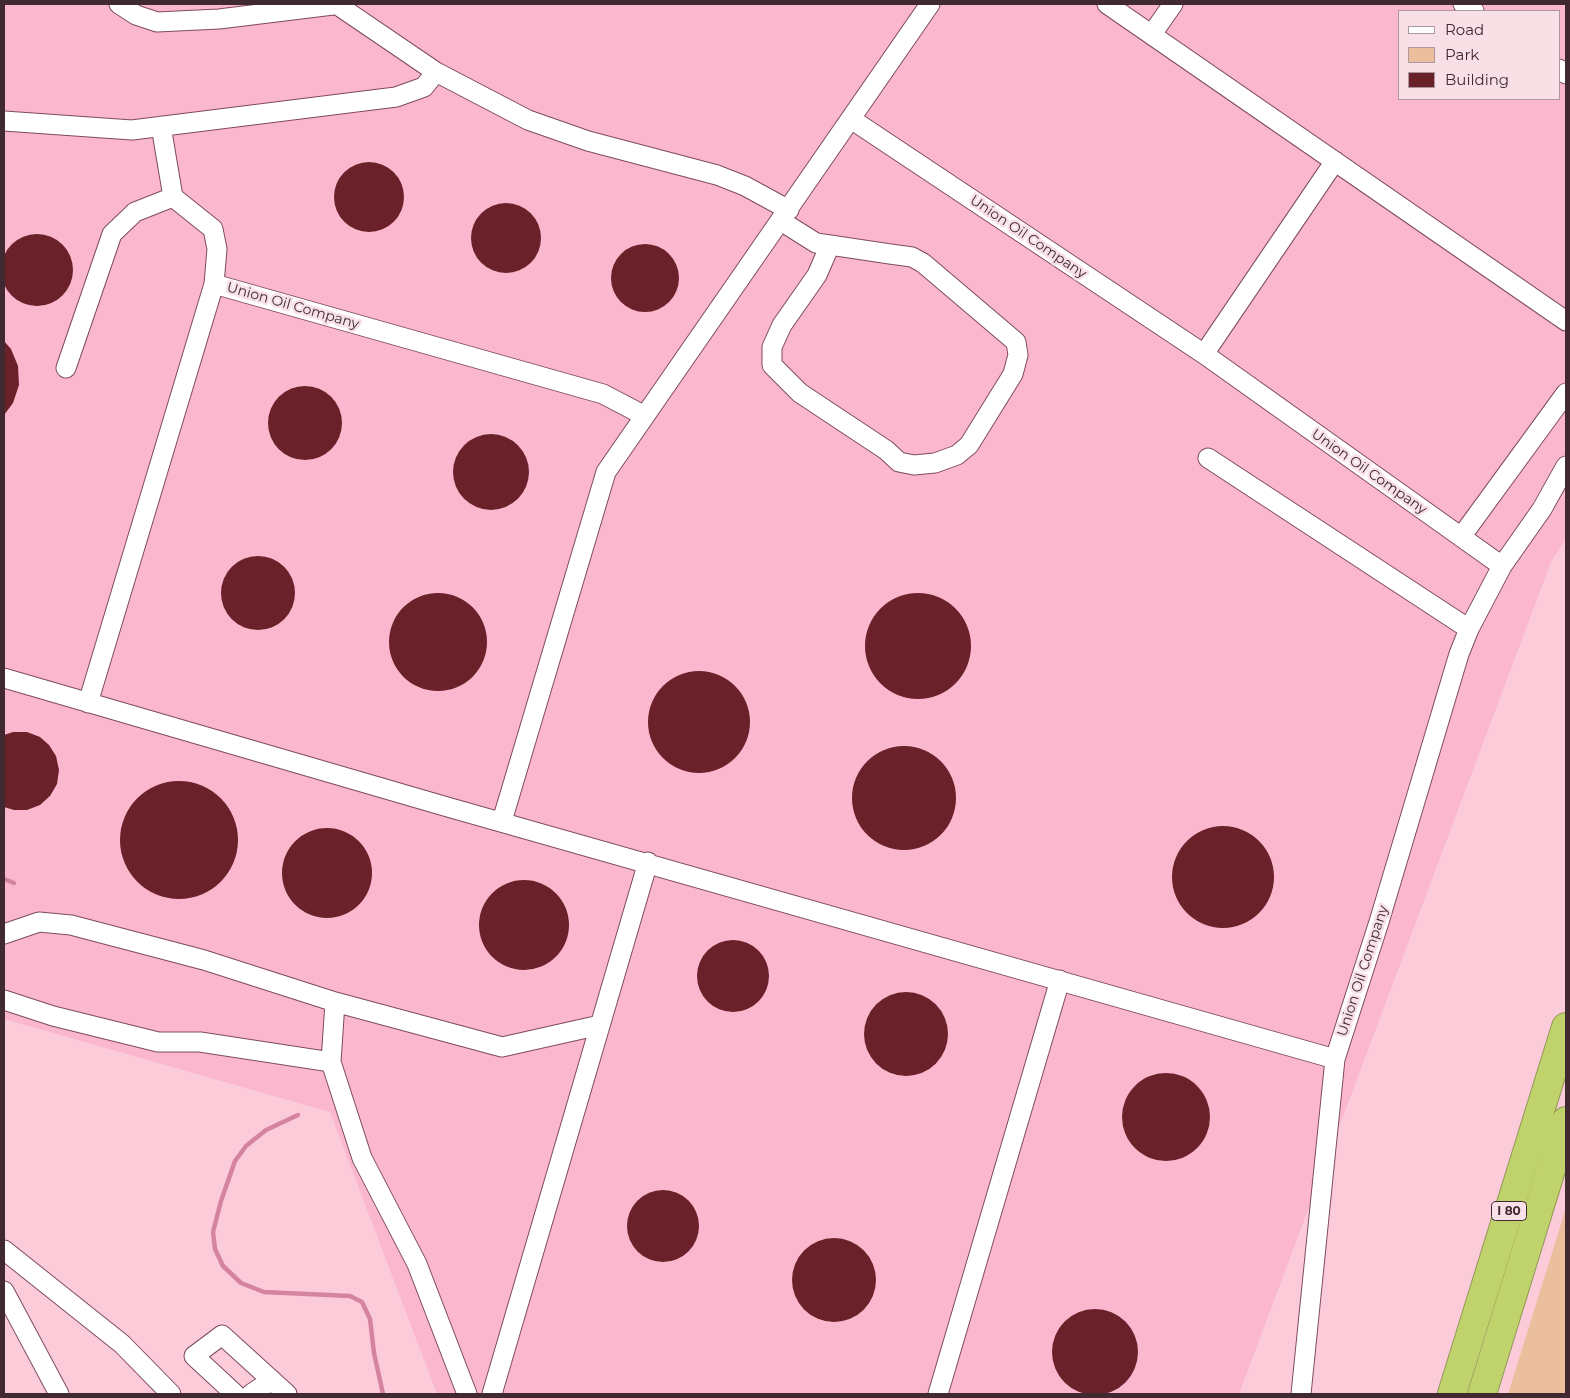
<!DOCTYPE html>
<style>
body{margin:0}
#map{position:relative;width:1570px;height:1398px;overflow:hidden;background:#fbcbda;font-family:Montserrat,sans-serif}
canvas{display:block}
.frame{position:absolute;inset:0;border:5px solid #402931;pointer-events:none}
.legend{position:absolute;left:1398px;top:10px;width:162px;height:90px;box-sizing:border-box;background:#f8e0e7;border:1px solid #ae979e;margin:0;padding:6px 9px;list-style:none;font-size:15px;color:#402931}
.legend li{display:flex;align-items:center;gap:10px;height:25px}
.legend b{width:25px;border:1px solid #ae979e}
</style>
<div id="map">
<canvas width="1570" height="1398"></canvas>
<div class="frame"></div>
<ul class="legend">
<li><b style="height:6px;background:#fff"></b>Road</li>
<li><b style="height:14px;background:#ebbe9d"></b>Park</li>
<li><b style="height:14px;background:#6b2129"></b>Building</li>
</ul>
</div>
<script>
const context = document.querySelector('canvas').getContext('2d');
context.lineJoin = 'round';
function paint(path, color) { context.fillStyle = color; context.fill(path, 'evenodd'); }
const shape = rows => new Path2D(rows.map(r => 'M' + r).join(''));
function strokePath(path, color, width, dash) { context.strokeStyle = color; context.lineWidth = width; context.lineCap = dash ? 'butt' : 'round'; context.setLineDash(dash || []); context.stroke(path); }
function label(font, color, halo, rows, align = 'center') {
  context.font = font + ' Montserrat,sans-serif'; context.lineWidth = 5; context.setLineDash([]); context.textBaseline = 'middle'; context.strokeStyle = halo; context.fillStyle = color; for (const [text, x, y, turn = 0] of rows) {
    context.save(); context.translate(x, y); context.rotate((+turn || 0) * Math.PI / 180); context.textAlign = isNaN(turn) ? turn : align; if (halo) context.strokeText(text, 0, 0); context.fillText(text, 0, 0); context.restore();
  }
}
const built = shape([
 [4,4,1566,4,1566,538,1551,562,1239,1394,437,1394,330,1112,4,1019],
 [1399,11,1559,11,1559,99,1399,99]
]);
const green = shape([
 [1566,1208,1566,1394,1508,1394]
]);
const stream = shape([
 [4,879,14,883],
 [298,1115,266,1130,246,1146,235,1161,221,1201,213,1232,215,1249,223,1266,241,1283,264,1292,350,1296,362,1302,370,1319,374,1353,383,1394]
]);
const building = shape([
 '334 197a35 35 0 1 1 70 0a35 35 0 1 1-70 0Z',
 '471 238a35 35 0 1 1 70 0a35 35 0 1 1-70 0Z',
 '1 270a36 36 0 1 1 72 0a36 36 0 1 1-72 0Z',
 '611 278a34 34 0 1 1 68 0a34 34 0 1 1-68 0Z',
 [4,341,11,349,18,366,19,385,13,403,4,415],
 '268 423a37 37 0 1 1 74 0a37 37 0 1 1-74 0Z',
 '453 472a38 38 0 1 1 76 0a38 38 0 1 1-76 0Z',
 '221 593a37 37 0 1 1 74 0a37 37 0 1 1-74 0Z',
 '865 646a53 53 0 1 1 106 0a53 53 0 1 1-106 0Z',
 '389 642a49 49 0 1 1 98 0a49 49 0 1 1-98 0Z',
 '648 722a51 51 0 1 1 102 0a51 51 0 1 1-102 0Z',
 [13,732,27,732,40,737,49,745,56,756,59,770,57,784,50,796,40,805,27,810,14,810,4,807,4,735],
 '852 798a52 52 0 1 1 104 0a52 52 0 1 1-104 0Z',
 '120 840a59 59 0 1 1 118 0a59 59 0 1 1-118 0Z',
 '1172 877a51 51 0 1 1 102 0a51 51 0 1 1-102 0Z',
 '282 873a45 45 0 1 1 90 0a45 45 0 1 1-90 0Z',
 '479 925a45 45 0 1 1 90 0a45 45 0 1 1-90 0Z',
 '697 976a36 36 0 1 1 72 0a36 36 0 1 1-72 0Z',
 '864 1034a42 42 0 1 1 84 0a42 42 0 1 1-84 0Z',
 '1122 1117a44 44 0 1 1 88 0a44 44 0 1 1-88 0Z',
 '627 1226a36 36 0 1 1 72 0a36 36 0 1 1-72 0Z',
 '792 1280a42 42 0 1 1 84 0a42 42 0 1 1-84 0Z',
 '1052 1352a43 43 0 1 1 86 0a43 43 0 1 1-86 0Z'
]);
const minor = shape([
 [119,4,136,15,157,22,219,19,341,4],
 [336,4,436,72,528,120,588,141,717,175,745,186,789,210],
 [1107,4,1566,321],
 [1463,4,1474,11],
 [1152,34,1173,4],
 [1559,69,1566,74],
 [851,119,1204,354,1502,566],
 [4,121,132,130,396,97,424,87,436,72],
 [161,126,173,197,213,229,217,249,214,284],
 [781,221,816,243,830,245,890,254,912,257,923,263,1016,342,1018,355,1013,374,969,445,957,455,935,463,914,465,899,462,886,450,800,393,772,365,772,347,782,325,817,275,830,245],
 [1204,354,1335,161],
 [66,368,112,234,135,212,173,197],
 [1208,458,1469,629],
 [1461,537,1566,393],
 [4,678,444,806,1335,1059],
 [88,703,214,284,603,394,645,416],
 [502,821,606,472,930,4],
 [4,934,39,922,71,925,204,960,335,1002,502,1047,600,1025],
 [4,1000,53,1016,158,1042,200,1042,331,1062,335,1002],
 [331,1062,362,1158,417,1264,467,1394],
 [4,1250,122,1344,171,1394],
 [4,1291,59,1394],
 [235,1394,194,1356,222,1335,287,1394],
 [251,1394,272,1380],
 [492,1394,648,862],
 [938,1394,1060,980],
 [1301,1394,1335,1059,1379,922,1459,654,1469,629,1502,566,1542,509,1566,466]
]);
const highway = shape([
 [1452,1394,1566,1027],
 [1482,1394,1566,1121]
]);
const shields = [
 [1509,1211,35]
];
const shieldNames = [
 ["I 80",1509,1211]
];
const streetNames = [
 ["Union Oil Company",1028,237,34],
 ["Union Oil Company",293,306,16],
 ["Union Oil Company",1369,472,35],
 ["Union Oil Company",1363,971,-72]
];
paint(built, '#fbb7cd');
paint(green, '#ebbe9d');
strokePath(stream, '#d584a0', 4.5);
paint(building, '#6b2129');
strokePath(minor, '#7e4c5d', 21);
strokePath(highway, '#939757', 30);
strokePath(minor, '#fff', 19);
strokePath(highway, '#bfd26c', 28);
for (const [x, y, w] of shields) { const box = new Path2D(); box.roundRect(x - w / 2, y - 9.5, w, 19, 4); context.fillStyle = '#f8e0e7'; context.fill(box); strokePath(box, '#402931', 1); }
label('bold 12px', '#402931', null, shieldNames);
label('14px', '#402931', '#f8e0e7', streetNames);
</script>
